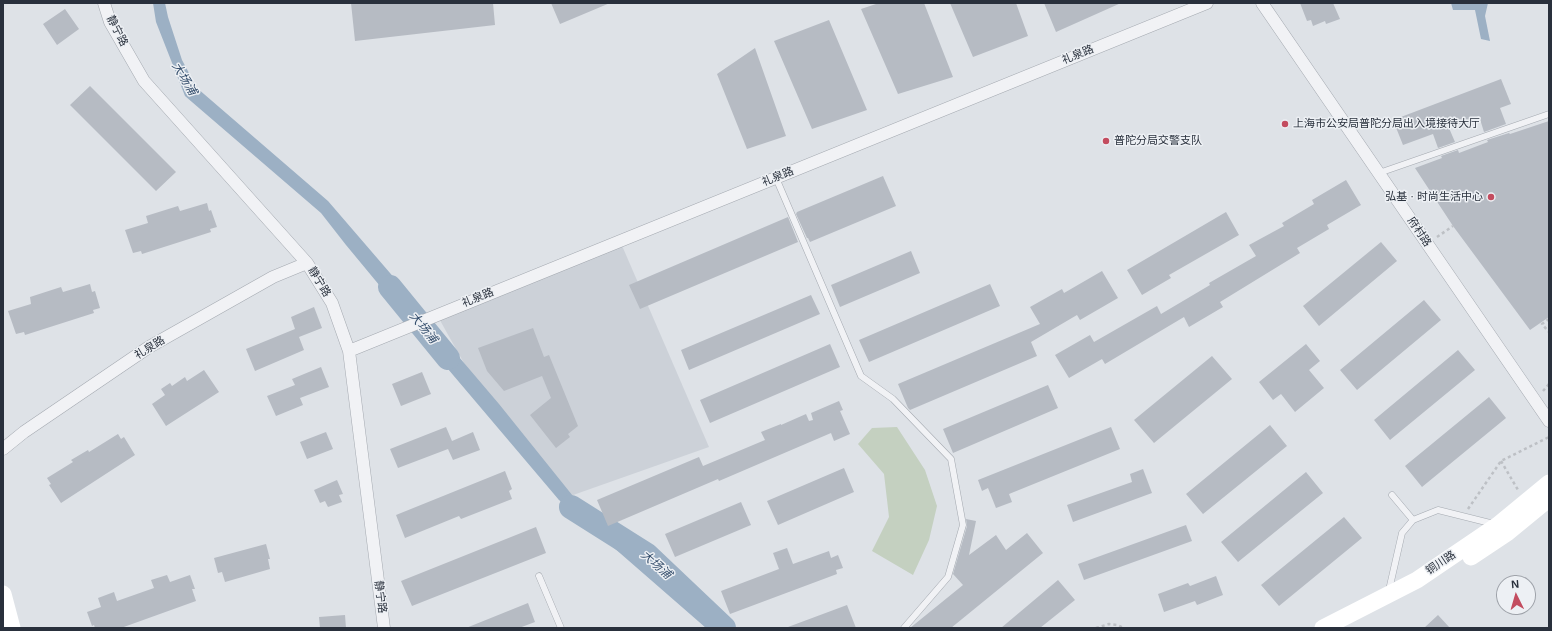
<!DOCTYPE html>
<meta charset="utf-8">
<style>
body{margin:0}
#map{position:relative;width:1552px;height:631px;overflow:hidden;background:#dee2e7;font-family:Helvetica,sans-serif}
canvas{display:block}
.frame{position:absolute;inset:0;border:4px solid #29303c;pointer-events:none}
.north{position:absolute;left:1496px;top:575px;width:40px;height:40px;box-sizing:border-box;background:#edf0f4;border:1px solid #9fa3aa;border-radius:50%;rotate:355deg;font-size:11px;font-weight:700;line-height:16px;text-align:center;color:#29303c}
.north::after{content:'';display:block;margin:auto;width:14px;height:18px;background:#c34c5f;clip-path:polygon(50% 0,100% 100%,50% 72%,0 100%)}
</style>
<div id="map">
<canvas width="1552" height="631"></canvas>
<div class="frame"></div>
<div class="north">N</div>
</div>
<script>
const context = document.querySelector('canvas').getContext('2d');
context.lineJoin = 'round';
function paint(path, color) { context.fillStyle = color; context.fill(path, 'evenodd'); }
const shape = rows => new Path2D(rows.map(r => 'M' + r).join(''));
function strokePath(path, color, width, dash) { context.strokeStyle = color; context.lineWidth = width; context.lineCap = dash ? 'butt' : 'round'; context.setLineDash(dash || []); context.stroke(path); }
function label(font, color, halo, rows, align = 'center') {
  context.font = font + ' Helvetica,"Noto Sans SC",sans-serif'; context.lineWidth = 3; context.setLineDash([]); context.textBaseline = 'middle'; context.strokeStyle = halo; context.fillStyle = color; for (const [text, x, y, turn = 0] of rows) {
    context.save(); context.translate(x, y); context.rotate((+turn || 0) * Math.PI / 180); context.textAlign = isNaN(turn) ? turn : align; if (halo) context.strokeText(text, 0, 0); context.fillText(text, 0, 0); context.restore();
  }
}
const built = shape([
 [620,241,709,447,559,500,488,406,437,315]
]);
const green = shape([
 [897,427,925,470,937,506,929,540,913,575,872,551,889,517,884,474,858,444,872,428]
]);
const water = shape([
 [153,3,165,3,168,17,182,60,197,88,328,201,421,309,404,315,346,245,321,213,185,96,156,22],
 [1451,3,1488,3,1485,16,1490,41,1481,39,1475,10,1453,10],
 [436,330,499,404,593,521,647,555,724,628,706,628,559,500,420,336]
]);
const river = shape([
 [390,287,448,358],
 [571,507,647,555,724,628]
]);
const building = shape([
 [351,3,493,3,495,25,355,41],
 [551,3,610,3,560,24],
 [879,3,924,3,953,77,898,94,861,9],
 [950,3,1016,3,1028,36,973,57],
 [1044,3,1121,3,1056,32],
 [1300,3,1333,3,1340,19,1326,24,1325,21,1313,26,1311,20,1307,21],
 [65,9,79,29,57,45,43,24],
 [829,20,867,110,812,129,774,41],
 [755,48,786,136,747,149,717,74],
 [1501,79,1511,104,1500,108,1506,124,1484,132,1479,116,1449,128,1455,142,1438,148,1433,134,1403,145,1393,120],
 [90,86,176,172,156,191,70,105],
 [1549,121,1549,317,1530,330,1453,226,1415,168,1442,158,1441,156,1458,150,1459,153,1488,142,1487,140,1509,133,1510,134],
 [883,176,896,206,810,242,808,238,807,238,796,214,797,212],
 [1346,180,1361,205,1327,225,1329,229,1297,248,1300,253,1220,302,1223,307,1189,327,1184,317,1105,364,1102,359,1069,378,1055,355,1090,335,1094,342,1157,306,1161,314,1210,285,1209,283,1256,256,1249,245,1284,226,1282,223,1314,204,1312,200],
 [207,203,209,211,211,210,217,227,210,229,211,232,142,254,141,251,133,253,125,230,148,223,146,216,178,206,180,211],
 [1226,212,1239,235,1169,275,1171,278,1142,295,1127,270],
 [788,217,798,242,640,309,629,285],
 [1381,242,1397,261,1319,326,1303,306],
 [911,251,920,273,840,307,831,285],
 [1102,271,1118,298,1080,320,1077,315,1031,342,1037,356,910,410,908,408,898,384,1040,324,1030,307,1062,289,1064,293],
 [90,284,92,292,95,291,100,308,93,310,94,313,25,335,24,332,16,334,8,311,31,304,30,297,61,287,63,292],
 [990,284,1000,306,869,362,859,340],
 [811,295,820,314,689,370,681,350],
 [1424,300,1441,320,1357,390,1340,370],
 [314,307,322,328,299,337,304,350,255,371,246,349,295,329,291,317],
 [533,328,544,357,549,355,578,426,568,434,570,437,556,448,530,415,551,398,542,376,504,391,487,371,478,348],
 [830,344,840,367,710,423,700,400],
 [1306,344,1320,361,1309,370,1324,388,1295,412,1281,394,1273,400,1259,382],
 [1458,350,1475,370,1390,440,1374,420],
 [1212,356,1232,379,1154,443,1134,420],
 [321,367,329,387,300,398,303,405,276,416,267,396,295,385,292,379],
 [204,370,219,392,166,426,152,404,165,395,161,389,170,383,172,386,185,377,187,381],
 [422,372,431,394,401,406,392,384],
 [1048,385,1058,408,953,453,943,429],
 [1489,397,1506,418,1422,487,1405,466],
 [839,401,843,410,840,411,850,434,834,441,831,433,719,481,718,479,608,526,597,500,699,457,703,466,765,440,761,432,781,424,781,425,806,414,809,421,813,420,811,413],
 [1270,425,1287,446,1203,514,1186,494],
 [446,427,452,441,473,432,480,450,453,460,448,449,398,468,390,449],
 [1111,427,1120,449,1009,494,1012,502,996,508,988,488,982,491,978,480],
 [326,432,333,449,307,459,300,442],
 [118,434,121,439,124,437,135,455,61,503,49,485,51,484,47,478,73,462,71,460,88,450,89,452],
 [844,468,854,492,778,525,767,501],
 [1143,469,1152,493,1073,522,1067,505,1132,482,1130,474],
 [505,471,512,489,509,491,512,499,461,519,459,516,405,538,396,515],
 [1306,472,1323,493,1238,562,1221,542],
 [337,480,343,494,339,495,342,502,328,507,325,501,320,503,314,490],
 [741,502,751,525,675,557,665,534],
 [1344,517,1362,538,1279,606,1261,585],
 [966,519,976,521,969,555,996,535,1006,550,1027,533,1043,553,951,628,910,628,963,585,953,574,967,526],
 [1186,525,1192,541,1084,580,1078,564],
 [536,527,546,553,412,606,401,581],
 [266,544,270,559,268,559,270,569,225,582,222,572,218,573,214,558],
 [787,548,793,564,829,551,831,558,838,555,843,568,836,570,837,574,730,614,721,591,779,569,773,553],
 [167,575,170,582,190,575,195,589,192,589,196,601,121,628,95,628,94,625,92,626,87,612,101,607,98,598,114,592,117,601,154,588,151,580],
 [1216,576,1223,595,1197,605,1195,601,1164,612,1158,594,1188,583,1190,586],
 [1058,580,1075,600,1040,628,1001,628],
 [528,603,535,622,519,628,466,628],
 [847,605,856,628,788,628,788,627],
 [345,615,346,628,320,628,319,617],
 [1438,615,1450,628,1424,628]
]);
const path = shape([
 [1437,237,1453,226],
 [1549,319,1542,324,1549,332],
 [1543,391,1549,384],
 [1501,461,1518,490],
 [1468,509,1501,461,1549,437],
 [1096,628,1109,624,1117,625,1124,628]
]);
const service = shape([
 [1379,173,1549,114],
 [776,178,861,376,893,399,951,459,963,525,948,577,904,628],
 [1392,495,1413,520],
 [539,576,561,628],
 [1389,590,1402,533,1413,520,1438,510,1494,524]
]);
const minor = shape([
 [104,3,110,22,144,81,307,263,332,303,349,351,384,628],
 [1262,3,1549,421],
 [349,351,1207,3],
 [3,449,24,432,149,347,273,277,307,263]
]);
const secondary = shape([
 [1471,557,1507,533,1547,500],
 [3,594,12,628],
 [1323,628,1417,580,1498,525,1549,483]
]);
const markers = [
 [1285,124,4,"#c34c5f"],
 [1106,141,4,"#c34c5f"],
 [1491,197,4,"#c34c5f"]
];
const streetNames = [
 ["静宁路",117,31,63],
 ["礼泉路",1078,55,-22],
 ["礼泉路",778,177,-22],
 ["府村路",1419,232,56],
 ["静宁路",319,282,59],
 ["礼泉路",478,298,-22],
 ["礼泉路",150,348,-32],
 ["铜川路",1441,563,-34],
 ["静宁路",380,597,83]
];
const poiNames = [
 ["上海市公安局普陀分局出入境接待大厅",1293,124],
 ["普陀分局交警支队",1114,141],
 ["弘基 · 时尚生活中心",1483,197,"right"]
];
const waterNames = [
 ["大场浦",184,79,59],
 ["大场浦",423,328,51],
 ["大场浦",656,565,41]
];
paint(built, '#ccd1d8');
paint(green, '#c4d0c0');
paint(water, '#9cb0c4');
strokePath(river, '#9cb0c4', 24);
paint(building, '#b6bbc3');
strokePath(service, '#a4a9b0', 7);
strokePath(minor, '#a4a9b0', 13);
strokePath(path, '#bdc0c5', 2.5, [3, 3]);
strokePath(service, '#f1f2f5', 6);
strokePath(minor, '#f1f2f5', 12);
strokePath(secondary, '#fff', 17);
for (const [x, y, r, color] of markers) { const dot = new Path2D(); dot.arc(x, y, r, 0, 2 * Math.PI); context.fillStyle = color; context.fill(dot); strokePath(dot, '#edf0f4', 1.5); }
label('11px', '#29303c', '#edf0f4', streetNames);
label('11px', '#29303c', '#edf0f4', poiNames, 'left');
label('italic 12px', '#364f6d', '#edf0f4', waterNames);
</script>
